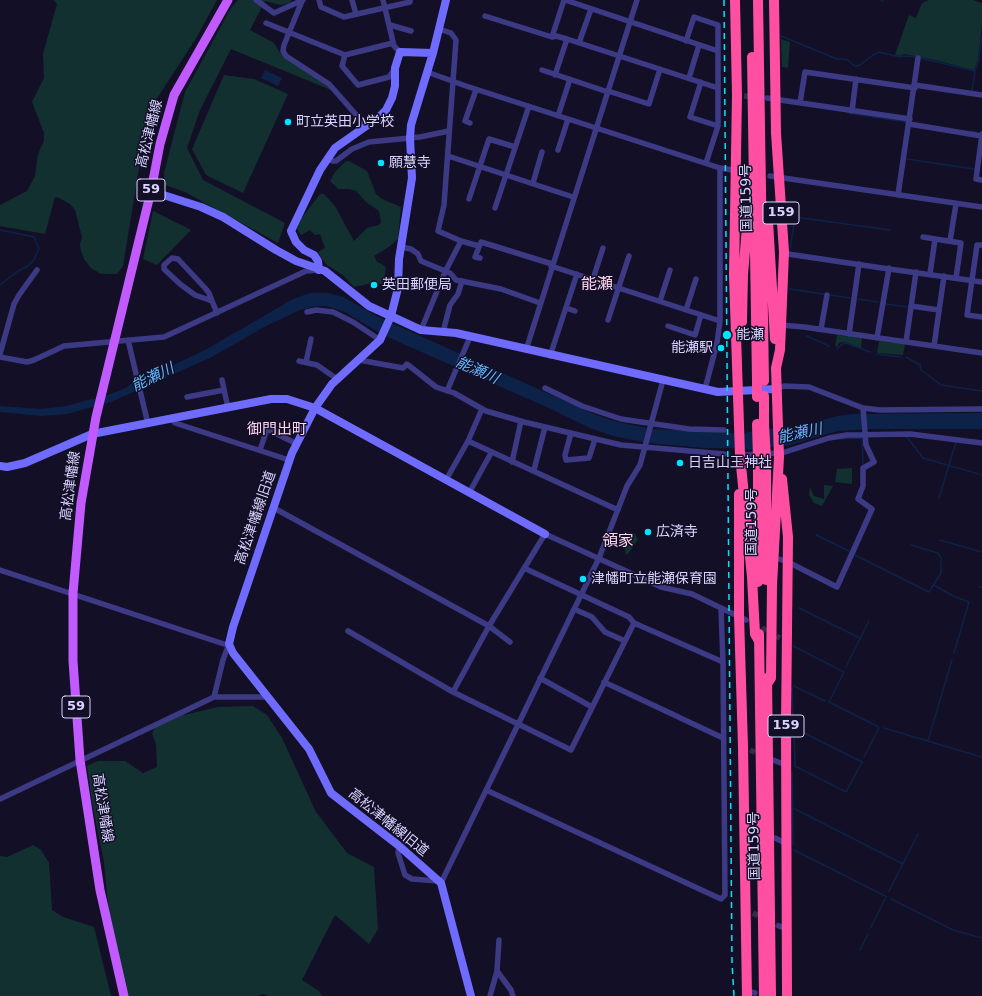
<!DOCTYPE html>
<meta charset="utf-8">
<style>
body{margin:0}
canvas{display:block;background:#130f26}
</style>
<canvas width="982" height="996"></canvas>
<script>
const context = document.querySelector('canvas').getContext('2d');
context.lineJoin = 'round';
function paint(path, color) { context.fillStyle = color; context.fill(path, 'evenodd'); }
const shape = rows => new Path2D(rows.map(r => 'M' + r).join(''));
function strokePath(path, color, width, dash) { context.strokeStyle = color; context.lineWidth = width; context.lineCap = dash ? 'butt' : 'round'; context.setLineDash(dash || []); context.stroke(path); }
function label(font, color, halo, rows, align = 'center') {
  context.font = font + ' "DejaVu Sans","Noto Sans JP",sans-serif'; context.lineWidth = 3; context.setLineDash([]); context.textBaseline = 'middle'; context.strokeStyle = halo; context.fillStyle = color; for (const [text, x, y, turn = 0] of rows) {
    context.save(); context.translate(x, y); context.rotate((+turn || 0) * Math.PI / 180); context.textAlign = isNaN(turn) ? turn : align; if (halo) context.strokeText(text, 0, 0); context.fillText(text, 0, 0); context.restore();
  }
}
const green = shape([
 [54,0,217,0,195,40,156,100,142,150,123,266,117,274,101,274,91,268,84,259,81,251,80,244,82,237,75,210,70,204,59,198,55,197,45,234,0,226,0,205,27,191,35,176,38,154,44,141,44,133,32,102,44,78,43,54,57,4],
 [238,0,292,0,289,3,281,5,265,1,250,30,274,43,280,53,327,85,331,90,231,49,200,110,187,148,203,180,285,223,278,243,185,192,165,185,164,173,185,92,231,8],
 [929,0,973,0,982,3,982,25,978,59,974,70,935,60,904,54,900,56,895,55,909,15,916,18,922,3],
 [781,39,790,42,788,68,782,67],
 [224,75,254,79,288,94,243,193,206,175,192,149],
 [346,161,349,161,367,171,376,194,382,199,401,207,398,239,390,246,374,256,377,262,382,264,386,268,383,284,372,283,354,287,343,275,327,265,320,256,318,252,325,248,320,234,315,235,310,230,301,235,297,229,301,219,320,194,324,194,335,206,354,241,367,228,379,225,381,222,379,211,366,202,356,191,349,189,338,189,330,181,335,172],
 [153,211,191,230,157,265,143,259],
 [837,335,862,338,861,349,844,342,839,343,837,347,835,346],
 [879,341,905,344,903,355,877,353],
 [852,468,852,484,835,482,837,469],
 [824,485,833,486,822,506,814,503,809,495,810,487,814,496,824,499],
 [624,531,634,533,638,539,629,553,626,555,624,546,627,543],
 [253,706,267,715,282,738,316,812,347,853,374,867,378,929,369,944,335,915,302,980,319,991,322,996,268,996,263,994,258,996,127,996,110,924,104,862,92,802,87,766,98,761,125,761,143,773,157,767,156,744,152,733,156,726,175,717,218,707],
 [33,845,41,850,49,863,52,910,63,917,94,927,111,996,0,996,0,856,7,857]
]);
const water = shape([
 [265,70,282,78,278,86,261,78],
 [310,293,327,293,344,297,376,316,596,415,617,422,653,429,745,434,748,432,791,426,794,428,837,416,853,414,982,413,982,429,869,429,838,431,790,445,748,450,744,448,704,448,649,443,613,436,590,428,551,409,383,335,345,312,327,306,316,306,300,310,264,327,212,357,111,402,67,414,41,416,0,412,0,406,41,409,66,406,111,394,126,388,135,381,146,378,207,349,293,299]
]);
const stream = shape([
 [881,0,883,1],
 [781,36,837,59,846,59,855,66,860,65,873,55,879,52,900,57,904,56,916,57],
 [920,58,975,71,979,59,982,36],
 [972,91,975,71],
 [847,113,906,122],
 [971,131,976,132],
 [907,159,974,169],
 [0,230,34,237,39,249,33,261,28,266,18,271,0,285],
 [790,250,795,217,890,230],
 [790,289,850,298],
 [858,299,878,302],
 [886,304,908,307],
 [807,336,829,346],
 [837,349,842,344,846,343,870,352],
 [876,354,901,357],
 [906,357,920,365,921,370,941,385,982,391],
 [907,437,923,458,982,475],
 [840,439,862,438,863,464],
 [939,498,956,442],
 [816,535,849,551],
 [940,540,982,552],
 [855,555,929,592,941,573,941,558,938,553,911,545],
 [934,585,953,596,969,602,954,653],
 [979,587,982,588],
 [799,608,860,638],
 [793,646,844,672],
 [846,667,869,621],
 [844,672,829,702,877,726,879,728],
 [794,686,825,701],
 [792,687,793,723,796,725],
 [794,728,862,762,846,792,795,766,794,728],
 [884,728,982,757],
 [928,741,952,660],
 [864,757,879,728],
 [792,772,793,845],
 [793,808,903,864],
 [794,850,885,896],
 [889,891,918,834],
 [886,897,886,896],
 [891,899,953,930,982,938],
 [871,927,885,899],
 [860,950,868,934]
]);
const streetTunnel = shape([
 [744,96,755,97],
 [754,624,780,638],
 [750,750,761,755],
 [753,913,779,926]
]);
const street = shape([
 [256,0,274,13,303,0],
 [319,0,321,7,344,17,410,2,410,0],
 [352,0,356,14],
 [383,0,394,46,400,52],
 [302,1,284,45,283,51,286,56,329,84,366,126],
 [485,16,552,37,556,36,567,39,718,88,718,51,565,0],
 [266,23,345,55,342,66,358,85,389,77,395,68],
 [390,25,411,31],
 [439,29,451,33,456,40,444,205,438,231,461,241,479,246],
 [552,37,564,0],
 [686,41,694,17,718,25,718,51],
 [579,43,591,9],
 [345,55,393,43],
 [542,70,608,92],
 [427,72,466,86,720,168,745,172],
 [555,75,567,39],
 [689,78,699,45],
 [701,82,690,117,718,126],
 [915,85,982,95],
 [608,91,649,104,660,69],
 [767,98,910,119],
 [800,103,805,72,915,88],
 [852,111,856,79],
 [558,116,570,79],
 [470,123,465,121,476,90],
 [909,124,982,136],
 [982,134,976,179,982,180],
 [558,150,568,119],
 [448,156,573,197],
 [327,158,332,161,336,161,352,149,369,142,420,137,449,131],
 [706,163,718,126,718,88],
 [720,168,720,321],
 [770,176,982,207],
 [533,183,542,152],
 [898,195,918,58],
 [469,199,489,139,515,147],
 [495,208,529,106],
 [923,237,935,239],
 [950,241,956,204],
 [982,245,977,245,967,315,982,317],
 [401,247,411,249,418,254,421,261,450,273,456,280,501,289,540,303],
 [782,251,788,254,882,268,982,282],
 [480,258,475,257,481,242,552,264],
 [551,266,720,321,717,343,705,389],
 [930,274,935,239,961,243,956,278],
 [593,279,603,248],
 [212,301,195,295,180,284,164,269,164,265,172,258,178,259,205,288,209,293,212,301,217,313],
 [660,301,670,270],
 [911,306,939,310],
 [566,308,575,311],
 [686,310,696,279],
 [307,312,316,310,333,312,353,322,380,340],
 [608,320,629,256],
 [781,325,804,327,982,353],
 [668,326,695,335,701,315],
 [821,329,827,295],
 [421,330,445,272,461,241],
 [443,332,450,305,458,294,462,281],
 [849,334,859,264],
 [877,338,889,268],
 [128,340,148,424],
 [906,342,916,272],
 [934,346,944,276],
 [526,350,637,0],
 [0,354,14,304,19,295,37,270],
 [550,356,577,274],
 [0,357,27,362,34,360,64,346,164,337,306,271,319,270],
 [359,360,403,368,407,364,436,387,454,393,486,411,524,422,621,445,724,454],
 [299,361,317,365,337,379],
 [306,362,311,339],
 [222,380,228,408],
 [545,388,582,406,621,419,689,429,724,430],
 [776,389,784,386,809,387,863,408,880,410,982,409],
 [447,391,470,337],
 [187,397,224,390],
 [172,419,175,423,289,460],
 [571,433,565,455,566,460,589,458,595,439],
 [468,441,618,510],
 [260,450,267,429,297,444],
 [740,455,782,453,829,438,847,435,910,434,982,443],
 [512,462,521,421],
 [534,470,545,427],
 [446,480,468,441,482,409],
 [469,493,491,453],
 [274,508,489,626,510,642],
 [779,559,788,562,837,587,872,509,858,499,863,486,863,468,874,462,866,445,863,408],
 [524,568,629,617,634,623],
 [0,570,227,645],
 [574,609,592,617,605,632,625,641],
 [721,609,723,662],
 [348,631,453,692],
 [540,678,592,707],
 [604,682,723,738],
 [214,697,223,660,229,644],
 [773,760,786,765],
 [486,790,721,899,725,895,723,662,634,623,571,750,453,692,489,626,545,534,661,587,692,594,746,620],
 [0,799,214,697,267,697],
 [744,821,755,829],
 [775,838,787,844],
 [399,847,398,853,405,875,412,879,438,881],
 [441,883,599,558,627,486,640,465,663,380],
 [779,926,787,929],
 [499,940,497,971,511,990,513,996],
 [747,991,755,993],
 [490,996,497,971]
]);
const secondary = shape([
 [446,0,433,53,411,125,410,138,412,178,399,259,398,288,391,316,380,340,332,384,315,408,292,453,233,627,229,644,233,653,309,749,331,793,398,845,441,883,471,996],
 [151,191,201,207,223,217,276,250,296,261,325,271,369,306,421,330,456,333,718,392,775,389],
 [319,270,318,261,314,255,304,250,296,242,291,231,320,170,335,148,379,117,386,110,392,98,395,86,395,68,400,52,433,53],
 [0,466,7,467,25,463,92,434,271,399,287,399,315,408,545,534]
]);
const primary = shape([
 [124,996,100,890,80,760,73,661,73,593,81,503,96,417,151,191,160,144,174,95,228,0]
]);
const highway = shape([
 [735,0,737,95,734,275,740,455,752,577,755,634,759,641],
 [758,0,764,381],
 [752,57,757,381],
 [768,221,775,339],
 [742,322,743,274,748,216],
 [764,396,764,424],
 [758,458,758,582],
 [766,458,766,580],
 [782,479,788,537,786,725,787,996],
 [739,494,739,616,743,747,747,996],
 [759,634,764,996],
 [767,678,771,996],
 [767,684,771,678,772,585,779,457,776,368,780,350,784,252,776,133,774,0]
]);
const rail = shape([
 [724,0,732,963,734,996]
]);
const highwayBridge = shape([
 [757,397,757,381],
 [757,424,758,458],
 [764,424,766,458]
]);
const markers = [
 [288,122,4,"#00e5ff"],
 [381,163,4,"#00e5ff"],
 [374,285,4,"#00e5ff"],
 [727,335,5,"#00e5ff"],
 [721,348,4,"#00e5ff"],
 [680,463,4,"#00e5ff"],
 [648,532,4,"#00e5ff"],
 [583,579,4,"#00e5ff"]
];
const shields = [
 [151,190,28],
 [781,213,36],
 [76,707,28],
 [786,726,36]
];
const shieldNames = [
 ["59",151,190],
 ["159",781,213],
 ["59",76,707],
 ["159",786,726]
];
const poiNames = [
 ["町立英田小学校",296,122],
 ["願慧寺",389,163],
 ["英田郵便局",382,285],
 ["能瀬",736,335],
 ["能瀬駅",713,348,"right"],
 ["日吉山王神社",688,463],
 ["広済寺",656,532],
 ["津幡町立能瀬保育園",591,579]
];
const streetNames = [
 ["高松津幡線",150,134,-76],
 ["国道159号",747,198,-91],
 ["高松津幡線",71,486,-82],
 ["高松津幡線旧道",256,518,-71],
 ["国道159号",752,522,-90],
 ["高松津幡線",102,808,81],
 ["高松津幡線旧道",388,823,39],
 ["国道159号",755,846,-91]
];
const waterNames = [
 ["能瀬川",477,371,24],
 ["能瀬川",153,378,-26],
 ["能瀬川",800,434,-12]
];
const neighbourhoodNames = [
 ["御門出町",277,430]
];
const quarterNames = [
 ["能瀬",597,285],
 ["領家",618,542]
];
paint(green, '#12302f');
paint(water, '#0c2248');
strokePath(stream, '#0c2248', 1.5);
strokePath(streetTunnel, '#312d47', 5.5, [5.5, 3]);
strokePath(street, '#3d3a85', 5.5);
strokePath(secondary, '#6f6bff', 8);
strokePath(primary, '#c25bff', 9);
strokePath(highway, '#ff4fa3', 10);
strokePath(rail, '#00e5ff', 1.5, [6, 5]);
strokePath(highwayBridge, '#ff4fa3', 10);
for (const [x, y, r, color] of markers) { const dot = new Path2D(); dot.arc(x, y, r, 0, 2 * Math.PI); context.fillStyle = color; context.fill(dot); strokePath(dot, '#130f26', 1.5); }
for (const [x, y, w] of shields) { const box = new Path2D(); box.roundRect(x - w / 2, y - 11, w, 22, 3); context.fillStyle = '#130f26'; context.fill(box); strokePath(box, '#d9d4ff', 1); }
label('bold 13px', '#d9d4ff', null, shieldNames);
label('14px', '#d9d4ff', '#130f26', poiNames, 'left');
label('14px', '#d9d4ff', '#130f26', streetNames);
label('italic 15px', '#62b6ff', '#130f26', waterNames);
label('15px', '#ffd6f0', '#130f26', neighbourhoodNames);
label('16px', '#ffd6f0', '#130f26', quarterNames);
</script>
